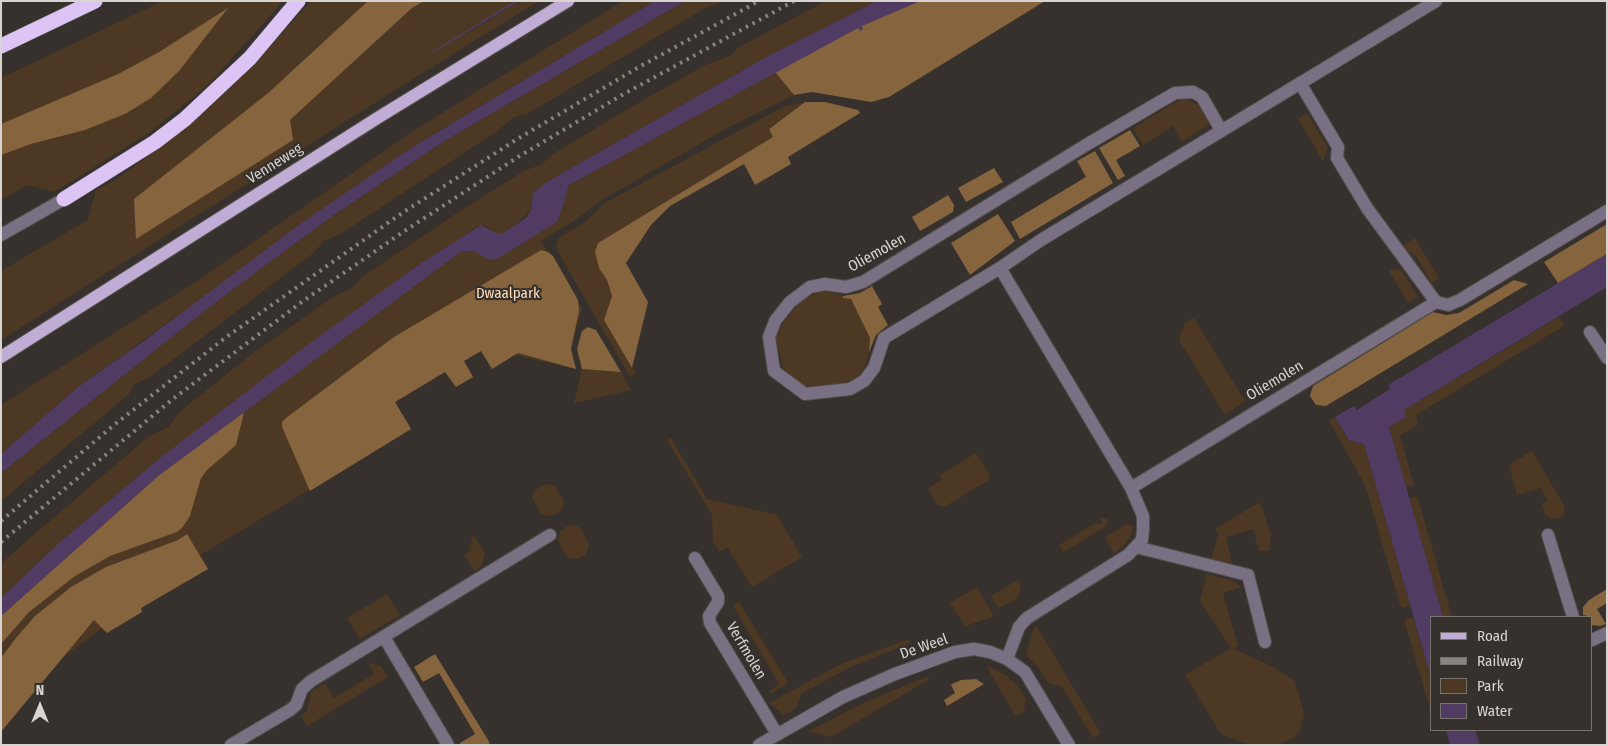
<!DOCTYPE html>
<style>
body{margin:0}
#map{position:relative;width:1608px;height:746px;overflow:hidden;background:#36312c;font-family:"Fira Sans Condensed",sans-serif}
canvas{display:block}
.frame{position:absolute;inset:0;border:2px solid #d8d4d1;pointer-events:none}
.legend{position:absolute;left:1430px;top:616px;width:162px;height:115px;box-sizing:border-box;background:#36312c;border:1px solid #77726e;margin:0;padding:6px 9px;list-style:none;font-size:15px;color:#d8d4d1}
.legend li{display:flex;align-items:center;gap:10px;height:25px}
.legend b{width:25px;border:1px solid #77726e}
.north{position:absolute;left:15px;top:681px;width:50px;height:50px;-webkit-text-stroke:4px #36312c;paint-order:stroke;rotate:0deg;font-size:14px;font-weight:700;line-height:20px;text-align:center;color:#d8d4d1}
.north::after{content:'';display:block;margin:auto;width:18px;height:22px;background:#d8d4d1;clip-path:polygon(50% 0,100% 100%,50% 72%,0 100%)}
</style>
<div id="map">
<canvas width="1608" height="746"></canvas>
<div class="frame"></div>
<ul class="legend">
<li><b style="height:6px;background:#c0add5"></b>Road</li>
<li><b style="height:6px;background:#888480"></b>Railway</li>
<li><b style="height:14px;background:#4d3923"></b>Park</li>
<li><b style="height:14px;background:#503c63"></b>Water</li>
</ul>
<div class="north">N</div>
</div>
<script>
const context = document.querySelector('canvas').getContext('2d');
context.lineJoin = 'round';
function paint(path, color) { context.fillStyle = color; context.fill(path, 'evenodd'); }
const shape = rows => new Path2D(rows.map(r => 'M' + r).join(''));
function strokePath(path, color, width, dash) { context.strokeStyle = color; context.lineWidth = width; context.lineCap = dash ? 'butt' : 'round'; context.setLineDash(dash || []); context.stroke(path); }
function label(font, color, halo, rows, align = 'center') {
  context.font = font + ' "Fira Sans Condensed",sans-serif'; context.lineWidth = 4.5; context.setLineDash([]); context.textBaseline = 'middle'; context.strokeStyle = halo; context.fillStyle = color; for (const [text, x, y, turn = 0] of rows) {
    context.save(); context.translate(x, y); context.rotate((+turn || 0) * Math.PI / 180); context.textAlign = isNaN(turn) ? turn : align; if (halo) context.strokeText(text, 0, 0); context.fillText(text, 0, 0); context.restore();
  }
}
const green = shape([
 [163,1,283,1,208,85,149,133,54,192,27,185,1,200,1,155,31,144,85,130,125,114,227,9,159,52,118,74,1,124,1,78],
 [311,1,368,1,267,94,290,120,412,8,424,1,515,1,456,40,520,1,539,1,400,87,1,340,1,271,88,220,96,190,116,180,172,138,249,70],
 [623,1,655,1,408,150,78,387,1,454,1,405,203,277,410,133],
 [685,1,724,1,707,7,527,114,514,117,497,131,342,233,324,241,312,254,150,377,135,384,129,394,1,501,1,473,216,302,328,219,446,140],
 [826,1,877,1,768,56,545,183,533,193,531,210,513,227,558,221,569,185,775,72,794,95,731,126,600,201,574,221,541,241,582,308,570,349,575,369,477,346,392,399,411,429,197,557,42,673,1,724,1,608,183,446,462,251,498,234,484,225,476,227,160,458,60,542,1,598,1,564,23,544,148,437,168,427,182,410,252,354,336,295,351,289,362,277,460,211,524,171,542,164,553,154,626,110,703,66,730,56,739,47],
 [1185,99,1198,105,1210,124,1182,142,1173,126,1143,145,1133,128,1178,101],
 [805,102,769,128,774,137,598,243,599,268,607,280,612,296,604,320,636,374,630,377,558,252,556,247,559,238,585,222,605,203,785,106],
 [1307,113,1328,148,1323,161,1298,119],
 [1415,238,1439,278,1432,283,1416,256,1400,247],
 [1392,269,1401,270,1418,297,1408,303,1389,271],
 [822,290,851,298,870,338,871,347,865,365,858,377,848,382,811,387,801,384,783,368,776,338,781,326,800,302],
 [1559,317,1564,326,1416,415,1418,424,1400,436,1414,485,1406,487,1389,427,1405,417,1404,410],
 [1194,318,1245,401,1225,415,1179,340,1185,322],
 [582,369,621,372,631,390,574,403],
 [1335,417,1348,440,1364,444,1410,605,1402,608,1400,605,1365,485,1329,421],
 [671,438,707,499,777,515,802,557,752,587,727,547,719,552,713,541,712,515,667,440],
 [1532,451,1565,507,1564,514,1558,519,1551,518,1545,514,1542,503,1548,501,1541,488,1517,495,1509,465],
 [976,453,990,475,989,480,944,507,937,505,929,492,929,488,942,479,940,475],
 [545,484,555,486,564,501,561,511,552,516,541,514,532,498,533,492],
 [1417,496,1452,617,1443,617,1409,498],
 [1260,502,1271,535,1269,551,1259,551,1253,529,1226,537,1232,563,1211,560,1218,534,1215,529],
 [1101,518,1108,519,1107,526,1063,552,1059,545,1095,523,1101,524],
 [1126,524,1133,526,1132,534,1125,545,1114,554,1105,538],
 [569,525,580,527,589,544,586,554,577,559,567,557,558,541,560,531],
 [473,534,485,553,482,566,474,571,464,555,469,552],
 [1207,574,1234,581,1241,587,1223,593,1238,646,1232,648,1273,667,1295,681,1304,714,1300,731,1292,739,1276,745,1250,745,1221,734,1185,675,1231,648,1200,601],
 [1018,580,1021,586,1017,599,998,608,991,596],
 [977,587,993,614,993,617,965,626,950,603],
 [387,594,400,615,360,639,347,618],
 [739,602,788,683,770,694,769,691,779,684,733,606],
 [1413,617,1432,681,1432,716,1404,620],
 [1034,626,1037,627,1100,732,1100,734,1093,738,1062,687,1049,683,1037,666,1026,655],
 [909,639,910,643,851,667,802,693,796,708,784,715,769,703,841,664],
 [372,663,381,666,388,677,307,726,301,716,307,711,311,692,325,683,334,698,374,674,369,664],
 [988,666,1007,676,1017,685,1026,699,1024,712,1018,715,1014,714,988,669],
 [929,676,928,680,831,737,809,731,867,701]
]);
const forest = shape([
 [368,1,424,1,412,8,290,120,293,140,136,239,134,199,267,94],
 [920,1,1045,1,889,97,871,102,812,92,794,95,775,72,856,28],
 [228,8,179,71,151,98,125,114,85,130,31,144,1,155,1,124,118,74,159,52],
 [805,102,825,102,858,110,860,113,788,157,791,164,755,185,744,164,670,206,651,225,626,263,648,302,632,368,604,320,612,296,607,280,599,268,595,252,598,243,773,137,769,129],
 [1130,130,1140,146,1116,160,1125,176,1118,180,1099,148],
 [1095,151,1113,183,1020,239,1011,222,1086,177,1077,161],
 [994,168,1003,182,966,202,958,188],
 [948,195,954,205,953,212,920,231,912,217],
 [998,214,1015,241,970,275,951,243],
 [1607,224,1607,254,1558,283,1544,262],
 [541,250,548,252,553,256,578,300,579,311,571,349,576,369,518,353,492,369,481,351,464,361,473,377,456,387,445,372,395,402,411,429,310,491,282,427,282,422,286,418,394,337],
 [1514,280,1528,284,1326,406,1316,405,1310,396,1313,386,1433,312,1446,315,1459,313],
 [872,286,882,304,878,307,888,325,876,335,869,352,870,338,851,299,843,298,843,296,860,293],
 [588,327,596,330,621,372,582,369,577,349,582,331],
 [244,412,236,445,207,470,201,478,190,516,182,528,177,532,110,556,75,576,29,612,1,644,1,616,158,476],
 [187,534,208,569,141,608,142,612,107,633,94,620,1,732,1,658,16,638,35,616,71,587,106,567,178,540],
 [1607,589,1607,603,1597,609,1606,624,1600,626,1592,625,1592,617,1583,615,1583,607,1589,600],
 [435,654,490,743,487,745,461,745,460,743,475,734,439,673,423,682,414,667],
 [976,679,984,684,947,706,944,700,955,693,951,685,952,684,961,680]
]);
const water = shape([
 [515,1,519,1,432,53,433,51],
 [655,1,685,1,446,140,328,219,216,302,1,473,1,454,78,387,148,338,296,227,408,150],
 [877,1,920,1,862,26,863,29,860,31,858,28,569,185,558,221,499,258,490,260,474,251,462,251,158,476,1,616,1,598,60,542,160,458,310,343,420,264,481,225,498,234,505,232,527,217,531,210,533,193,545,183,768,56],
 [1607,254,1607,287,1404,410,1406,417,1389,427,1443,617,1432,617,1432,681,1364,444,1349,440,1335,417,1354,406,1357,410,1390,389,1388,385],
 [1446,730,1475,730,1480,745,1450,745]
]);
const minor = shape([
 [1300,83,1338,147,1337,158,1367,208,1436,302,1448,305,1460,300,1607,211],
 [1221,130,1202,97,1193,92,1175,93,1086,145,863,282,846,287,825,284,810,287,790,302,775,321,769,337,774,371,805,394,850,389,864,381,874,368,884,338,1000,268,1041,240,1436,1],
 [1,235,64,199],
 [1000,268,1131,488,1143,516,1143,530,1142,540,1128,555,1027,618,1019,627,1007,659],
 [1590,332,1607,358],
 [1131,488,1436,302],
 [1548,535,1573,617],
 [1136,547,1248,575,1265,642],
 [695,558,718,596,718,602,709,616,710,623,777,734],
 [384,637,448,745],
 [1592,640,1607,633],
 [231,745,290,710,296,705,302,689,311,681,550,535],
 [759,745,843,697,895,674,955,652,974,649,990,652,1007,659,1025,672,1069,745]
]);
const major = shape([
 [1,357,379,117,568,1]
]);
const highway = shape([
 [1,46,95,1],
 [64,199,155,142,185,119,250,58,298,1]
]);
const rail = shape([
 [1,521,114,425,225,338,402,213,519,138,639,67,759,1],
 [1,542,174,398,303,301,406,230,518,157,622,95,794,1]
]);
const streetNames = [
 ["Venneweg",275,164,-32],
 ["Oliemolen",877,253,-29],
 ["Oliemolen",1275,381,-31],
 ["De Weel",924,647,-19],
 ["Verfmolen",746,651,59]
];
const parkNames = [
 ["Dwaalpark",508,294]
];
paint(green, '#4d3923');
paint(forest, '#86643e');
paint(water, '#503c63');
strokePath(minor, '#534e4a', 14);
strokePath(major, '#534e4a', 14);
strokePath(highway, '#534e4a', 16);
strokePath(minor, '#797084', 12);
strokePath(major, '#c0add5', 12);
strokePath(highway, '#dcc5f5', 15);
strokePath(rail, '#888480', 4, [2.5, 5]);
label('15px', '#d8d4d1', '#36312c', streetNames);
label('15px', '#ffdeba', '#36312c', parkNames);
</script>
